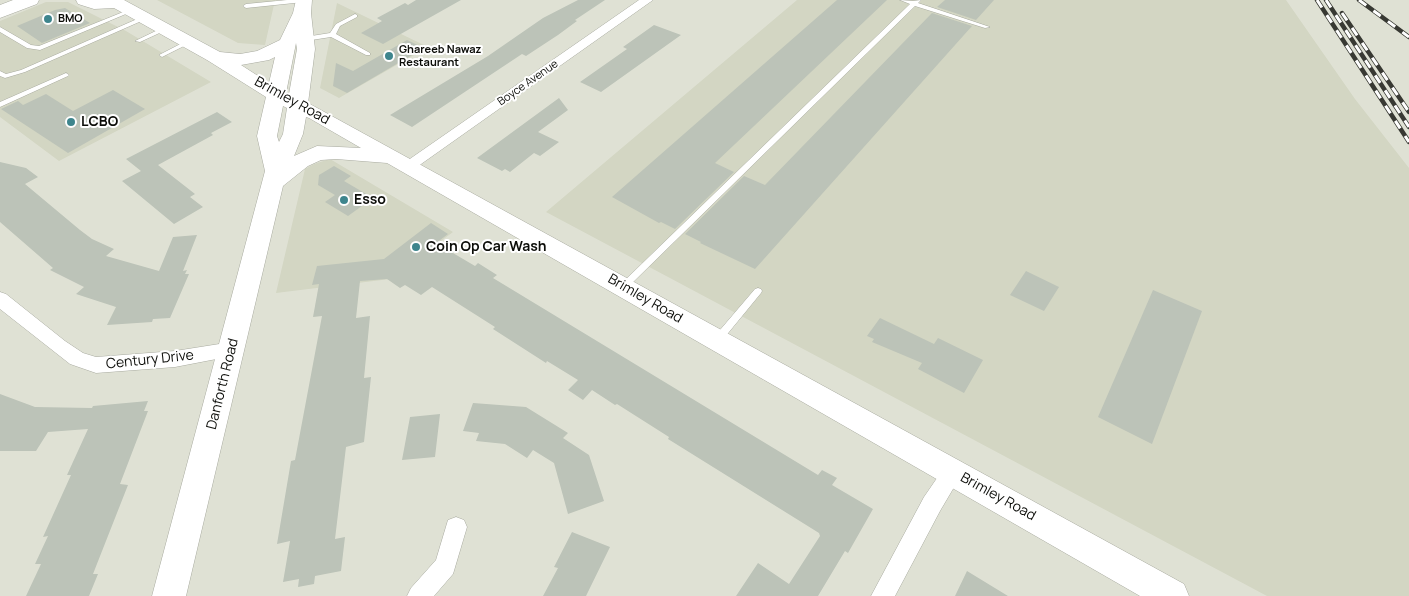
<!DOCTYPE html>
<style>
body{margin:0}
canvas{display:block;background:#dfe1d4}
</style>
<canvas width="1409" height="596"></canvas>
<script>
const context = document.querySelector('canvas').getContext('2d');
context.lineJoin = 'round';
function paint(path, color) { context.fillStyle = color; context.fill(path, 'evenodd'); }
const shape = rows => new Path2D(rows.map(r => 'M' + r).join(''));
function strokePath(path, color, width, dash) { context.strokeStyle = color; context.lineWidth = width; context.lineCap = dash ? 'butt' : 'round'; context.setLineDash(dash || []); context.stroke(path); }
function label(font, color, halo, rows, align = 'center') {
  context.font = font + ' Manrope,sans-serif'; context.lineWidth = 4; context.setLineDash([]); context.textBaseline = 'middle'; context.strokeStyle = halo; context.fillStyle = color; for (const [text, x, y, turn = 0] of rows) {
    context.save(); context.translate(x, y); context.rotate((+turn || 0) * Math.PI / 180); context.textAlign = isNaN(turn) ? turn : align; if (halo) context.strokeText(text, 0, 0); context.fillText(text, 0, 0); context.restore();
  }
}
const built = shape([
 [157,0,275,0,265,45,238,43],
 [797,0,1286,0,1355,99,1409,168,1409,596,1267,596,546,212],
 [46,2,68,2,126,31,211,82,59,161,0,117,0,21],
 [337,3,428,47,339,98,320,88],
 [330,159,453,232,390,279,276,293,305,169,314,164]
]);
const building = shape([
 [416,0,461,0,383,44,361,33,382,21,377,18,405,3,408,5],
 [578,0,605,0,575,20,577,21,558,35,526,56,522,54,516,58,412,127,390,115,488,56,543,18],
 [837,0,887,0,715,163,734,172,675,229,661,222,659,223,612,197],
 [945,0,994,0,976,20,937,7],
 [65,8,90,23,42,43,17,26,55,10],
 [932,13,972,26,755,269,700,243,701,242,685,234,744,176,765,185],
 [654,25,681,35,601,92,580,82,627,49,623,47],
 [407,40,424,48,347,93,333,86,336,63,353,71],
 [113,90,145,109,68,153,1,109,18,101,23,105,46,94,73,111],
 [559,98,568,110,538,132,559,142,540,156,534,153,510,172,505,169,502,171,477,158],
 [217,112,232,122,211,133,213,135,158,165,195,194,190,197,203,207,174,224,122,181,141,171,126,159],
 [0,162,26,168,38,177,25,184,80,230,92,239,114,249,106,256,159,271,173,237,197,235,183,271,187,270,185,274,189,274,170,318,153,319,152,322,107,325,116,307,76,294,84,287,50,270,53,268,0,222],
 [334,166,351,176,344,181,373,198,348,216,325,202,335,195,318,185,319,175],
 [431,223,448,234,436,243,475,266,478,263,497,275,493,278,818,475,822,470,837,478,832,485,873,509,848,553,845,551,818,596,736,596,758,563,789,584,820,536,819,533,668,439,669,437,617,404,615,405,592,390,583,400,568,390,578,380,547,361,546,363,493,329,495,327,432,287,421,295,405,285,400,288,387,279,360,281,356,318,370,316,364,378,371,377,364,442,346,447,335,539,345,537,341,571,315,576,314,584,298,587,299,579,283,582,290,541,277,544,291,461,295,460,322,316,313,317,319,284,312,285,317,266,384,259],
 [1026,271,1059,287,1044,311,1010,295],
 [1153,290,1202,311,1152,444,1098,417],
 [880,318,934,344,938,338,983,360,964,393,918,369,922,363,872,342,874,339,867,336],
 [0,394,35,407,92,408,93,406,148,401,144,411,148,411,120,484,128,485,93,574,98,574,89,596,26,596,41,564,35,564,48,536,43,537,71,475,67,475,88,429,48,432,36,451,0,451],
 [473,403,526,407,568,433,563,438,589,455,604,501,568,514,554,463,533,450,527,458,505,444,476,441,479,433,463,431],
 [440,414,435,457,402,460,410,417],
 [572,532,610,547,586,596,543,596,558,568,554,567],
 [967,571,1008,596,955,596]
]);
const service = shape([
 [287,0,307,0,304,2,246,8,243,6,246,4,287,0],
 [900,0,913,1,921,0,918,3,990,27,985,28,915,6,626,289,620,289,619,287,620,285,910,4,900,0],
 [128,10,133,11,40,50,27,48,0,32,0,27,31,45,39,46,128,10],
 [355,14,357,15,357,17,340,26,336,34,370,53,370,55,366,55,331,37,305,41,302,39,305,37,330,33,336,24,355,14],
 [144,16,147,18,146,19,25,72,5,78,0,76,0,71,6,74,21,70,144,16],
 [164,27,166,28,166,30,140,42,135,41,164,27],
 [188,40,191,42,190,43,162,57,159,55,188,40],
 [66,73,69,75,68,76,0,107,0,102,66,73],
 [758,288,761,289,762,291,761,293,720,343,714,343,712,340,714,337,755,289,758,288]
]);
const minor = shape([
 [639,0,653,0,414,169,404,169,402,166,404,163,639,0],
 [0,292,6,294,65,341,83,353,96,357,175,351,232,342,239,344,241,349,239,354,232,356,175,367,96,373,70,364,0,309,0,292],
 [953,463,960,465,963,472,940,511,895,596,871,596,924,497,946,465,953,463],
 [456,517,464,520,467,527,453,574,434,596,407,596,411,588,436,560,448,520,456,517]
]);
const secondary = shape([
 [76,0,124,0,220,52,240,54,257,51,280,40,293,13,296,0,312,0,311,13,315,49,308,103,1184,584,1189,596,1140,596,387,163,336,159,321,160,308,166,283,186,186,596,152,596,265,171,257,136,266,97,207,60,114,8,94,9,78,4,76,0],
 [296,43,297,49,289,94,286,93,296,43],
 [275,57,269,83,241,65,269,60,275,57],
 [283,106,287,108,283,134,279,142,277,136,283,106],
 [306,117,309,118,361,148,317,146,294,156,303,134,306,117]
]);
const primary = shape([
 [13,0,39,0,37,4,0,18,0,5,13,0]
]);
const rail = shape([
 [1317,0,1409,142],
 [1326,0,1409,127],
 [1359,0,1409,37],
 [1342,13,1409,112]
]);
const markers = [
 [48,19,5,"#3e858d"],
 [389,56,5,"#3e858d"],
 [71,122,5,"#3e858d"],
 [344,200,5,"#3e858d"],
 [416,247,5,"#3e858d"]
];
const farPoinames = [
 ["BMO",58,19],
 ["Ghareeb Nawaz",399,50],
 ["Restaurant",399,63]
];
const farStreetnames = [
 ["Boyce Avenue",528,83,-35]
];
const streetNames = [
 ["Brimley Road",292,101,29],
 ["Brimley Road",645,299,30],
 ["Century Drive",150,360,-6],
 ["Danforth Road",223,384,-76],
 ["Brimley Road",998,497,29]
];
const poiNames = [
 ["LCBO",81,122],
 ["Esso",354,200],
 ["Coin Op Car Wash",426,247]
];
paint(built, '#d3d6c3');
paint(building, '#bcc3b8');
strokePath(service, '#a8aa9f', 1);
strokePath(minor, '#a8aa9f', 1);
strokePath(secondary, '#a8aa9f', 1);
strokePath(primary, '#a8aa9f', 1);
paint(service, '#fff');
paint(minor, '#fff');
paint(secondary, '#fff');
paint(primary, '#fff');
strokePath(rail, '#383933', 4.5);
strokePath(rail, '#fff', 3, [9]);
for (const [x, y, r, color] of markers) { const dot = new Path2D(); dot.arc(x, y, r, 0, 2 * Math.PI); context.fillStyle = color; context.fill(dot); strokePath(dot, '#fff', 2); }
label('bold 11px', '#0c0d09', '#fff', farPoinames, 'left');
label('11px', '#0c0d09', '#fff', farStreetnames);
label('14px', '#0c0d09', '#fff', streetNames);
label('bold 14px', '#0c0d09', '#fff', poiNames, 'left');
</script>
